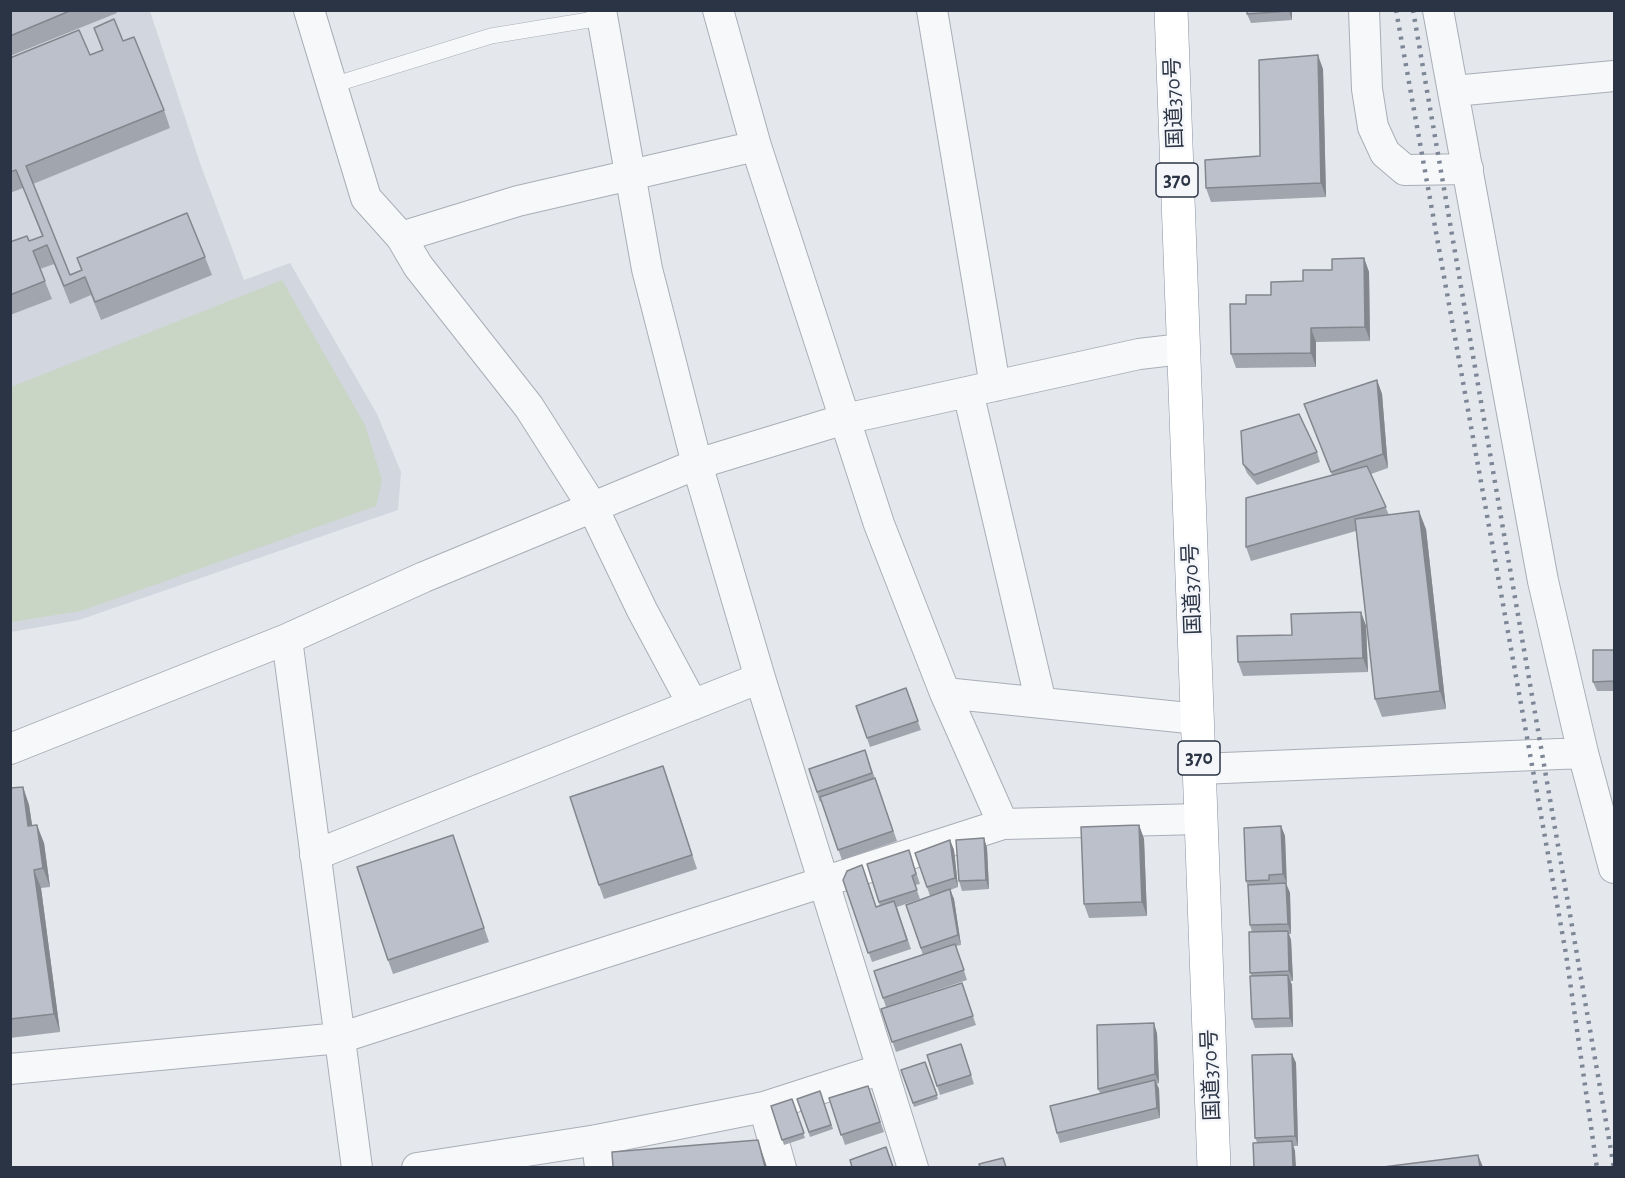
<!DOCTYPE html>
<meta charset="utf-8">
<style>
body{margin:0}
#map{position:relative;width:1625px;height:1178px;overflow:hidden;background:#e4e7ec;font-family:"Alegreya Sans",sans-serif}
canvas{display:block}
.frame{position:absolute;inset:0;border:12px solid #2b3445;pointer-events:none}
</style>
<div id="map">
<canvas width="1625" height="1178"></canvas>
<div class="frame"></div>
</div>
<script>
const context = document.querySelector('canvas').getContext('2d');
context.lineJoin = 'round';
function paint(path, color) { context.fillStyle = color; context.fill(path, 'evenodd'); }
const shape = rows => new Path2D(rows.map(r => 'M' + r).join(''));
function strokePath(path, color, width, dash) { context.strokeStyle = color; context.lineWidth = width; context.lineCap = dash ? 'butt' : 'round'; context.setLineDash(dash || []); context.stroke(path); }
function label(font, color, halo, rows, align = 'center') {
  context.font = font + ' "Alegreya Sans","Noto Sans JP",sans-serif'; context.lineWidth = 5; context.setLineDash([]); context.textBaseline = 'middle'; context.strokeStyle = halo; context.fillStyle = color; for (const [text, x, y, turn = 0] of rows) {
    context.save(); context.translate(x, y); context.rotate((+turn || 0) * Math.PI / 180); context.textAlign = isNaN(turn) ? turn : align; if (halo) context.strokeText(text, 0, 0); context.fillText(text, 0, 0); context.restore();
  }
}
const built = shape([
 [11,11,150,11,201,166,244,280,290,263,377,414,401,472,398,510,79,620,11,632]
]);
const green = shape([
 [282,280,365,425,382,480,376,506,81,611,11,622,11,387]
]);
const lane = shape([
 [330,86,491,36,601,18]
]);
const street = shape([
 [309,10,366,198,401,237,418,266,529,407,592,506,642,610,693,705],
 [601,10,647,269,697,464,760,678,913,1168],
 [718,10,756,146,879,524,945,693,1003,824,1200,819],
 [932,10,995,386],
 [1364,10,1367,89,1373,127,1385,153,1405,170,1468,169],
 [1438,10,1543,581,1583,753,1614,868],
 [1454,91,1614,76],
 [401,237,518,201,756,146],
 [968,392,1041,703],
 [287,639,357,1168],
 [945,693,1198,719],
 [10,749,287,639,424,577,697,464,845,419,1139,354,1182,349],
 [1200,769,1583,753],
 [315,855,760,678],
 [10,1069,340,1038,1003,824],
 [764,1107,781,1168],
 [597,1140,600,1168],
 [417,1168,597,1140,764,1107,882,1069]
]);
const highway = shape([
 [1171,10,1214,1168]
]);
const rail = shape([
 [1396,10,1566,954,1597,1168],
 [1413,10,1614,1168]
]);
const wall = shape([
 [10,10,116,10,117,13,10,56],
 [1247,10,1292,10,1292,20,1251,23,1247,14],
 [94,28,123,41,164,110,170,128,33,184,70,275,81,270,77,258,205,257,212,275,101,320,91,295,70,304,54,264,40,269,52,299,10,315,10,242,29,241,42,236,23,188,10,193,10,58,90,55,102,50],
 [1323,69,1326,197,1211,202,1206,188,1260,156],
 [1364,258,1369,272,1370,341,1316,342,1316,367,1236,368,1231,354,1246,304,1271,295,1303,281],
 [1377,380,1382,394,1388,468,1371,474,1389,515,1426,529,1446,709,1382,717,1375,699,1356,531,1251,561,1246,547,1332,475,1304,404],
 [1317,452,1320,462,1257,485,1247,473,1243,464],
 [1361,612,1366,626,1368,672,1243,676,1238,662,1292,635],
 [1614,650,1614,691,1597,691,1593,682],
 [906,688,921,730,870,747,856,706],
 [865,750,897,841,842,860,821,801,820,802,809,769],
 [668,780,697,869,604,899,599,885],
 [23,787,29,805,32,825,44,843,50,887,41,888,60,1032,10,1038,10,788],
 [1139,825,1144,839,1147,916,1089,918,1084,904],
 [1281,826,1285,836,1286,884,1290,893,1291,934,1289,934,1291,940,1293,981,1290,981,1292,985,1293,1027,1255,1028,1252,1019,1252,976,1250,973,1252,932,1250,925,1248,887,1246,881],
 [453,835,489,942,393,974,388,960],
 [984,838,987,848,989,889,962,891,959,881],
 [950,840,954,850,958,887,950,890,954,899,961,945,956,946,967,980,886,1007,874,971,923,955,906,905,930,896,915,853],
 [909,850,920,884,915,885,920,899,897,907,911,949,872,962,843,880,876,907,880,906,867,864],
 [962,983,976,1025,896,1052,881,1009],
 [1157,1033,1159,1083,1157,1084,1159,1089,1160,1118,1060,1143,1057,1133,1100,1093,1098,1089],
 [961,1044,974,1084,940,1095,927,1055],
 [1292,1054,1296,1063,1298,1146,1293,1146,1295,1151,1257,1142,1255,1138],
 [925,1062,938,1099,914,1107,901,1070],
 [868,1086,884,1132,845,1145,829,1098],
 [820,1091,833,1129,810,1137,797,1099],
 [792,1099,805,1138,784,1145,771,1106]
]);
const shadedWall = shape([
 [1289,10,1292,10,1292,20,1289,11],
 [1318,55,1323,69,1326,197,1321,183],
 [1364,258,1369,272,1370,341,1365,327],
 [1311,328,1316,342,1316,367,1311,353],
 [1377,380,1382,394,1388,468,1383,454],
 [1419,511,1426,529,1446,709,1440,691],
 [1361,612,1366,626,1368,672,1363,658],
 [23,787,29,805,35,844,28,826],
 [37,825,44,843,50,887,43,868],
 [1139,825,1144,839,1147,916,1142,902],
 [1281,826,1285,836,1287,884,1283,874],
 [984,838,987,848,989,889,986,880],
 [950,840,954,850,958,887,955,878],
 [34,870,41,888,60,1032,54,1014],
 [1286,883,1290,893,1291,934,1288,924],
 [950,889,954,899,961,945,958,935],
 [1288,931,1291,940,1293,981,1289,971],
 [1288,975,1292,985,1293,1027,1290,1018],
 [1154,1023,1157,1033,1159,1083,1155,1074],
 [1292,1054,1296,1063,1298,1146,1295,1136],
 [1155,1080,1159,1089,1160,1118,1157,1108],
 [758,1140,767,1167,765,1167],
 [1292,1141,1295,1151,1296,1167,1293,1167],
 [1478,1155,1483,1167,1480,1167]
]);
const building = shape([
 [10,10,72,10,10,36,10,10],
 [1247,10,1289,10,1289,11,1247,14,1247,10],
 [114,19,123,41,134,37,164,110,26,166,70,275,82,270,77,258,187,213,205,257,95,302,85,277,64,286,47,245,33,251,45,281,10,295,10,242,27,236,29,241,43,236,16,170,10,172,10,58,79,30,90,55,103,50,94,28,114,19],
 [1318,55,1321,183,1206,188,1205,160,1260,156,1259,60,1318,55],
 [1364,258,1365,327,1311,328,1311,353,1231,354,1230,304,1246,304,1246,295,1271,295,1271,282,1303,281,1303,270,1332,270,1332,259,1364,258],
 [1377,380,1383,454,1331,472,1304,404,1377,380],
 [1299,414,1317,452,1254,475,1243,464,1241,431,1299,414],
 [1367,466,1386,507,1246,547,1246,498,1367,466],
 [1419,511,1440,691,1375,699,1355,519,1419,511],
 [1361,612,1363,658,1238,662,1237,636,1292,635,1291,614,1361,612],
 [1593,650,1614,650,1614,681,1593,682,1593,650],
 [906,688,918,721,867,738,856,706,906,688],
 [865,750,872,773,817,792,809,769,865,750],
 [663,766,692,855,599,885,570,797,663,766],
 [875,778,893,831,838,850,820,797,875,778],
 [23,787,28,826,37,825,43,868,34,870,54,1014,10,1019,10,788,23,787],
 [1139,825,1142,902,1084,904,1081,827,1139,825],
 [1281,826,1283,874,1269,875,1269,880,1246,881,1244,828,1281,826],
 [453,835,484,928,388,960,357,867,453,835],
 [984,838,986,880,959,881,956,840,984,838],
 [950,840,955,878,927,887,915,853,950,840],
 [909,850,916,874,912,876,917,890,879,902,867,864,909,850],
 [862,865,876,907,894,901,907,940,868,953,843,880,847,871,862,865],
 [1286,883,1288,924,1250,925,1248,885,1286,883],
 [950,889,958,935,921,948,906,905,950,889],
 [1288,931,1289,971,1250,973,1249,932,1288,931],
 [955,944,964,970,883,998,874,971,955,944],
 [1288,975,1290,1018,1252,1019,1250,976,1288,975],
 [962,983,973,1016,892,1042,881,1009,962,983],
 [1154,1023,1155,1074,1098,1089,1097,1025,1154,1023],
 [961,1044,971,1075,937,1086,927,1055,961,1044],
 [1292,1054,1295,1136,1255,1138,1252,1055,1292,1054],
 [925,1062,937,1095,913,1103,901,1070,925,1062],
 [1155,1080,1157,1108,1057,1133,1050,1106,1155,1080],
 [868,1086,880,1122,841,1135,829,1098,868,1086],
 [820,1091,831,1125,809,1132,797,1099,820,1091],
 [792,1099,804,1133,782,1140,771,1106,792,1099],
 [758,1140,765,1167,613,1167,612,1152,758,1140],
 [1292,1141,1293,1167,1254,1167,1253,1143,1292,1141],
 [886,1147,893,1167,852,1167,850,1160,886,1147],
 [1478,1155,1480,1167,1383,1167,1478,1155],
 [1003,1158,1006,1167,980,1167,979,1164,1003,1158]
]);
const shields = [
 [1177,180,42],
 [1199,758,42]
];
const shieldNames = [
 ["370",1177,180],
 ["370",1199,758]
];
const streetNames = [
 ["国道370号",1174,103,-92],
 ["国道370号",1192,589,-92],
 ["国道370号",1211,1075,-92]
];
paint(built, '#d2d6de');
paint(green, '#c9d6c5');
strokePath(lane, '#a9aeb7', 16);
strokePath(street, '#a9aeb7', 32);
strokePath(highway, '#8b94a3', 34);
strokePath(lane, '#f7f8fa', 15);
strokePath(street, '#f7f8fa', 30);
strokePath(highway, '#fff', 33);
strokePath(rail, '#7d8696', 4.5, [3, 6]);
paint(wall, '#a1a5ae');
paint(shadedWall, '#83868d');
paint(building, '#bbc0ca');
strokePath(building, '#83868d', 1.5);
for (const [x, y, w] of shields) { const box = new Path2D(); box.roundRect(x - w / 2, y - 17, w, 34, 4.5); context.fillStyle = '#f4f6f9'; context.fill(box); strokePath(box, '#2b3445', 1.5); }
label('bold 20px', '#2b3445', null, shieldNames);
label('21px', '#2b3445', '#f4f6f9', streetNames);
</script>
